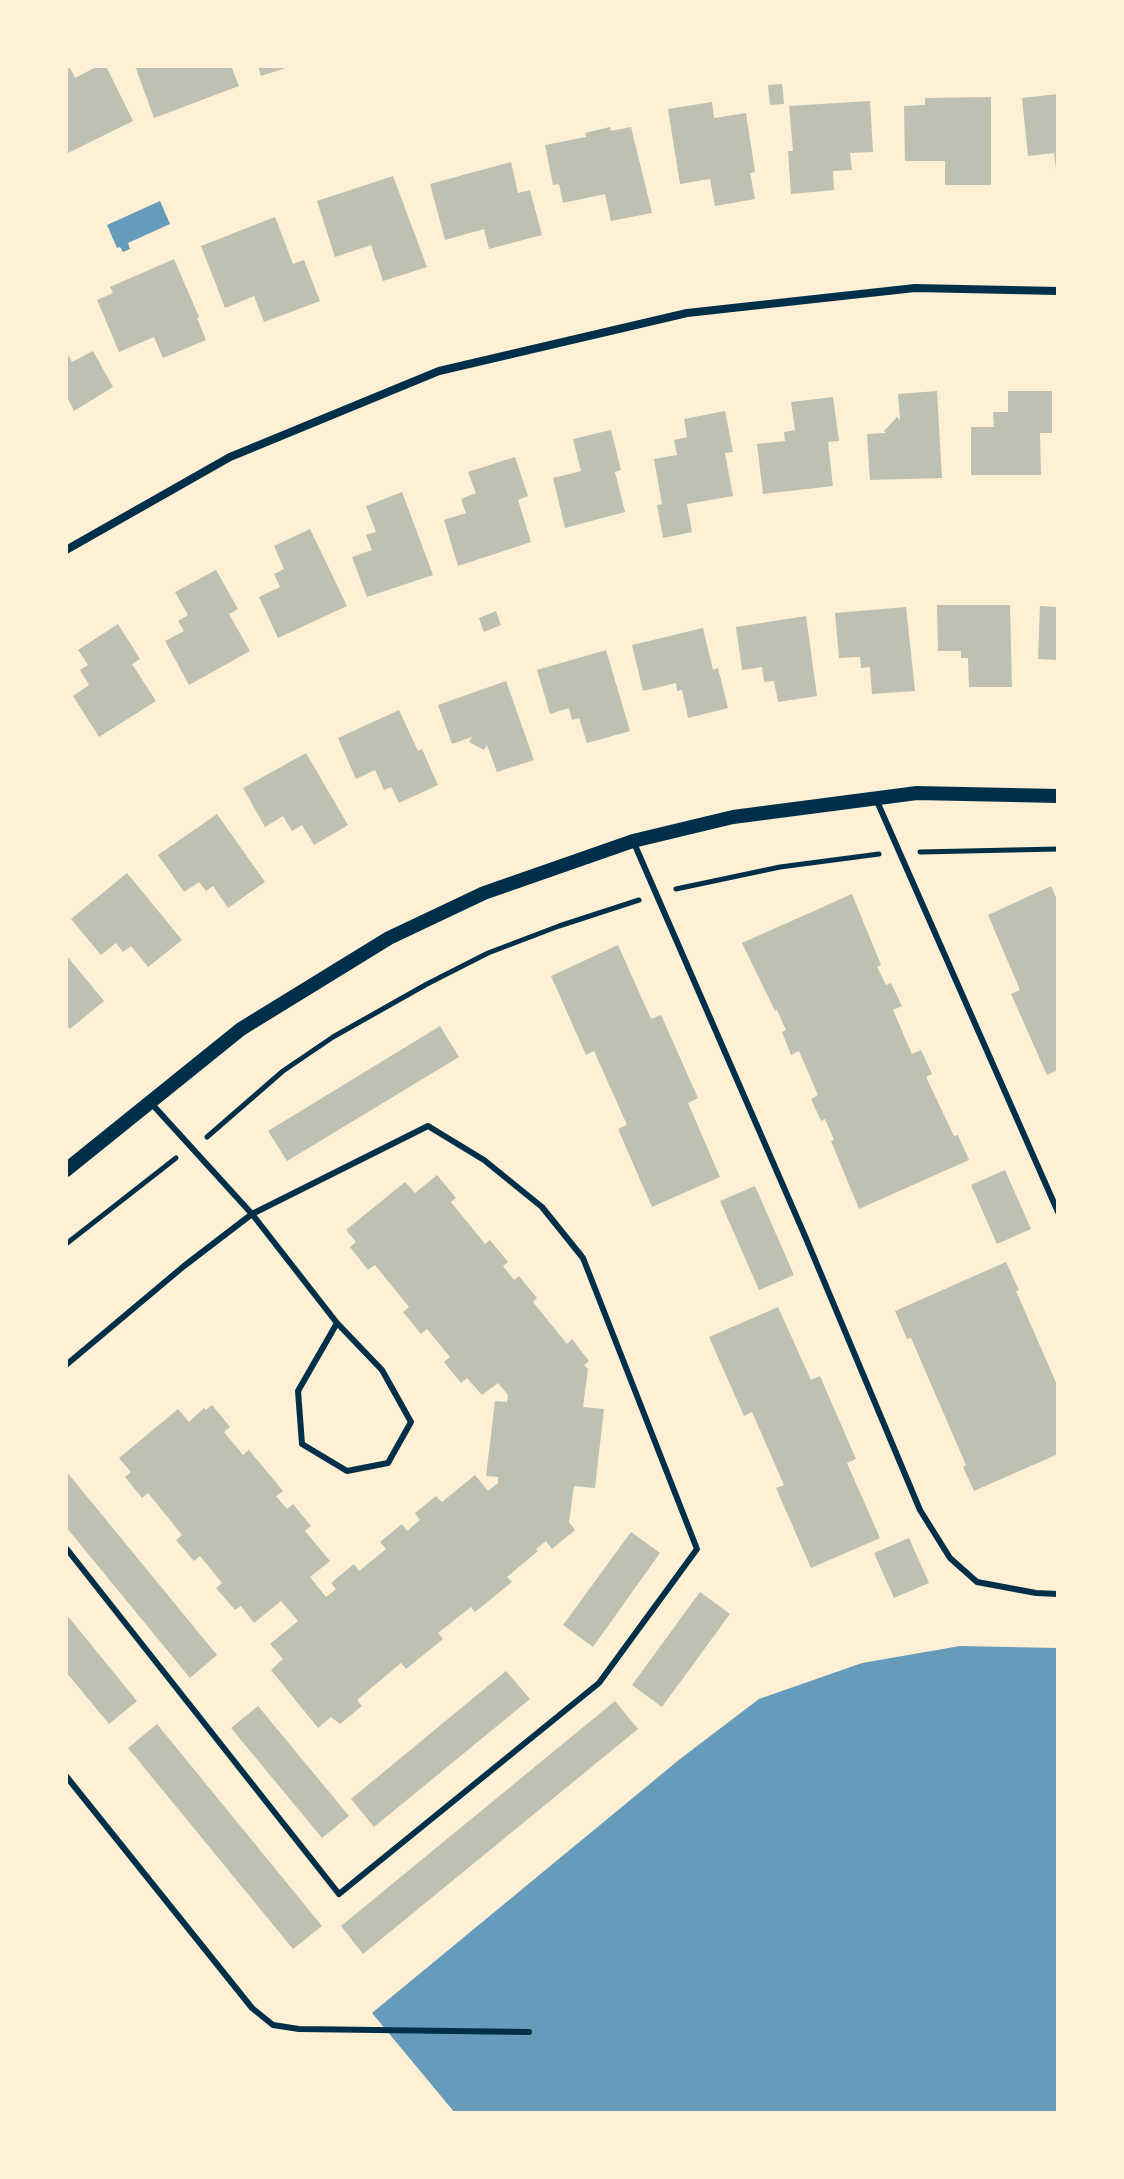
<!DOCTYPE html>
<style>
body{margin:0}
#map{position:relative;width:1124px;height:2179px;overflow:hidden;background:#fdf0d5;font-family:Helvetica,sans-serif}
canvas{display:block}
.frame{position:absolute;inset:0;border:68px solid #fdf0d5;pointer-events:none}
</style>
<div id="map">
<canvas width="1124" height="2179"></canvas>
<div class="frame"></div>
</div>
<script>
const context = document.querySelector('canvas').getContext('2d');
context.lineJoin = 'round';
function paint(path, color) { context.fillStyle = color; context.fill(path, 'evenodd'); }
const shape = rows => new Path2D(rows.map(r => 'M' + r).join(''));
function strokePath(path, color, width, dash) { context.strokeStyle = color; context.lineWidth = width; context.lineCap = dash ? 'butt' : 'round'; context.setLineDash(dash || []); context.stroke(path); }
const water = shape([
 [160,201,170,224,128,243,130,249,123,252,120,247,117,248,107,225],
 [960,1646,1058,1648,1058,2113,455,2113,372,2013,680,1759,759,1699,862,1663]
]);
const building = shape([
 [66,66,69,66,75,78,98,66,106,66,133,121,66,154],
 [135,66,231,66,239,86,154,118],
 [258,66,289,66,289,67,261,76],
 [782,84,784,104,770,105,768,85],
 [1058,94,1058,169,1056,169,1054,153,1028,156,1022,98],
 [991,97,991,185,945,185,945,161,905,161,904,106,925,105,925,98],
 [870,101,873,152,850,153,852,170,833,171,834,190,791,194,788,151,793,151,789,106],
 [712,102,714,118,746,113,755,172,750,173,755,199,715,206,710,179,680,184,668,109],
 [610,127,611,131,631,127,652,213,611,221,605,194,563,203,559,184,553,185,545,145,586,137,585,133],
 [511,162,518,193,530,190,542,235,489,249,484,229,445,240,430,184],
 [393,176,427,267,383,281,371,245,335,257,317,201],
 [275,217,293,264,304,260,320,301,264,322,254,296,225,308,201,246],
 [174,259,199,317,197,318,206,340,163,358,154,337,119,352,97,300,113,293,110,287],
 [66,351,72,362,93,351,113,387,74,411,66,395],
 [937,391,942,478,870,480,867,434,886,433,884,431,897,417,900,420,898,394],
 [1008,391,1052,391,1052,433,1040,433,1041,475,971,475,971,427,994,427,993,412,1008,412],
 [833,397,839,441,828,442,833,486,763,494,757,444,785,441,784,432,795,430,791,402],
 [725,411,733,452,725,453,733,496,687,504,692,532,663,538,657,505,662,504,654,459,677,455,674,440,687,437,684,419],
 [611,430,621,470,615,472,625,512,565,528,553,478,581,471,573,439],
 [515,457,528,496,518,500,531,542,458,566,444,520,466,513,461,499,476,493,468,472],
 [402,492,433,575,367,597,352,557,372,550,366,535,376,532,366,506],
 [310,529,347,606,278,638,259,597,280,587,274,574,284,569,274,546],
 [216,570,238,609,229,614,250,651,189,685,165,641,184,631,178,621,188,615,175,592],
 [937,605,1010,605,1012,687,969,687,968,658,961,658,961,651,938,651],
 [1040,606,1058,607,1058,660,1038,659],
 [906,607,915,691,872,694,870,667,861,668,860,657,839,658,835,613],
 [496,611,501,625,484,632,479,618],
 [806,616,817,696,778,702,774,681,764,682,762,667,742,670,736,627],
 [118,624,140,659,132,664,156,701,99,737,73,696,89,685,80,670,88,665,78,650],
 [703,628,713,670,718,668,728,708,688,718,682,690,677,691,676,683,643,691,632,645],
 [606,650,630,731,587,743,579,718,572,720,569,708,550,714,537,670],
 [506,681,534,760,497,772,487,745,484,750,469,742,472,737,452,744,438,705],
 [399,710,418,751,422,749,438,785,399,803,391,787,384,790,375,770,356,779,338,738],
 [306,753,348,825,314,845,302,825,292,831,283,816,265,827,243,788],
 [217,814,265,882,228,908,213,886,206,891,199,882,184,892,158,855],
 [127,873,182,940,148,967,131,946,123,952,116,943,101,955,71,919],
 [1051,886,1058,902,1058,1070,1047,1075,1011,994,1020,990,988,915],
 [852,894,881,965,877,967,886,985,891,983,902,1006,893,1010,912,1054,921,1050,932,1074,926,1077,954,1136,958,1135,969,1160,859,1209,831,1141,834,1140,825,1119,821,1121,811,1099,818,1095,799,1051,791,1055,782,1032,786,1030,777,1010,775,1011,742,943],
 [618,945,651,1019,661,1015,698,1098,688,1103,720,1177,652,1207,618,1129,627,1125,594,1051,586,1055,551,976],
 [66,955,104,1001,70,1029,66,1025],
 [440,1026,459,1057,287,1161,268,1131],
 [1005,1170,1031,1229,997,1244,971,1185],
 [437,1175,456,1198,451,1202,485,1244,490,1240,508,1262,503,1266,514,1280,519,1276,537,1298,533,1302,567,1344,572,1339,589,1361,584,1365,588,1369,583,1407,604,1409,595,1488,574,1486,569,1522,575,1530,552,1549,546,1541,536,1549,538,1551,507,1577,512,1582,475,1612,471,1607,438,1633,443,1639,406,1669,401,1663,357,1700,362,1706,340,1724,331,1717,318,1728,271,1670,283,1659,270,1644,298,1621,281,1601,254,1623,241,1606,235,1610,216,1588,222,1583,200,1556,194,1561,176,1540,182,1535,148,1493,142,1498,125,1477,131,1472,119,1458,178,1409,189,1422,204,1408,206,1410,212,1405,230,1427,224,1432,243,1455,249,1450,283,1491,276,1496,287,1509,293,1504,311,1526,305,1531,330,1561,310,1577,326,1597,336,1589,331,1583,354,1564,359,1571,386,1549,380,1542,402,1524,407,1531,420,1520,415,1513,436,1496,442,1502,475,1475,488,1491,498,1483,498,1477,486,1476,495,1401,507,1402,508,1395,498,1383,482,1395,467,1378,461,1383,444,1362,450,1357,427,1329,421,1334,403,1312,409,1307,375,1265,368,1270,350,1247,356,1242,346,1230,405,1182,415,1193],
 [755,1186,794,1275,759,1290,720,1201],
 [1006,1262,1019,1290,1016,1291,1058,1387,1058,1454,974,1491,963,1467,966,1465,911,1338,907,1339,895,1311],
 [778,1307,811,1380,820,1376,856,1459,847,1463,880,1538,811,1568,776,1488,784,1485,752,1412,744,1416,709,1337],
 [66,1471,217,1655,190,1678,66,1527],
 [631,1532,660,1553,593,1647,563,1625],
 [909,1538,929,1583,894,1598,874,1553],
 [700,1592,730,1614,662,1707,632,1685],
 [66,1614,137,1701,109,1724,66,1672],
 [506,1671,530,1699,374,1827,351,1799],
 [615,1701,638,1729,363,1954,341,1926],
 [258,1706,349,1816,322,1838,231,1728],
 [157,1724,322,1926,293,1949,128,1748]
]);
const path = shape([
 [920,852,1058,849],
 [676,889,780,867,879,854],
 [207,1137,283,1071,333,1037,427,984,488,953,559,926,639,900],
 [66,1244,176,1158]
]);
const service = shape([
 [876,799,1058,1212],
 [634,843,805,1236,920,1510,950,1558,977,1582,1036,1593,1058,1594],
 [151,1103,252,1214,337,1323],
 [337,1323,382,1370,411,1422,388,1463,347,1471,302,1444,298,1391,337,1323],
 [66,1365,184,1266,252,1214,428,1126,484,1160,542,1207,583,1258,697,1549,599,1683,339,1894,66,1548],
 [66,1776,252,2008,273,2025,299,2029,529,2032]
]);
const minor = shape([
 [66,550,230,457,439,371,687,313,915,288,1058,291]
]);
const tertiary = shape([
 [66,1170,241,1029,389,938,484,893,633,841,733,817,917,793,1058,796]
]);
paint(water, '#669bbc');
paint(building, '#bec0b2');
strokePath(path, '#003049', 5);
strokePath(service, '#003049', 6);
strokePath(minor, '#003049', 8);
strokePath(tertiary, '#003049', 14);
</script>
